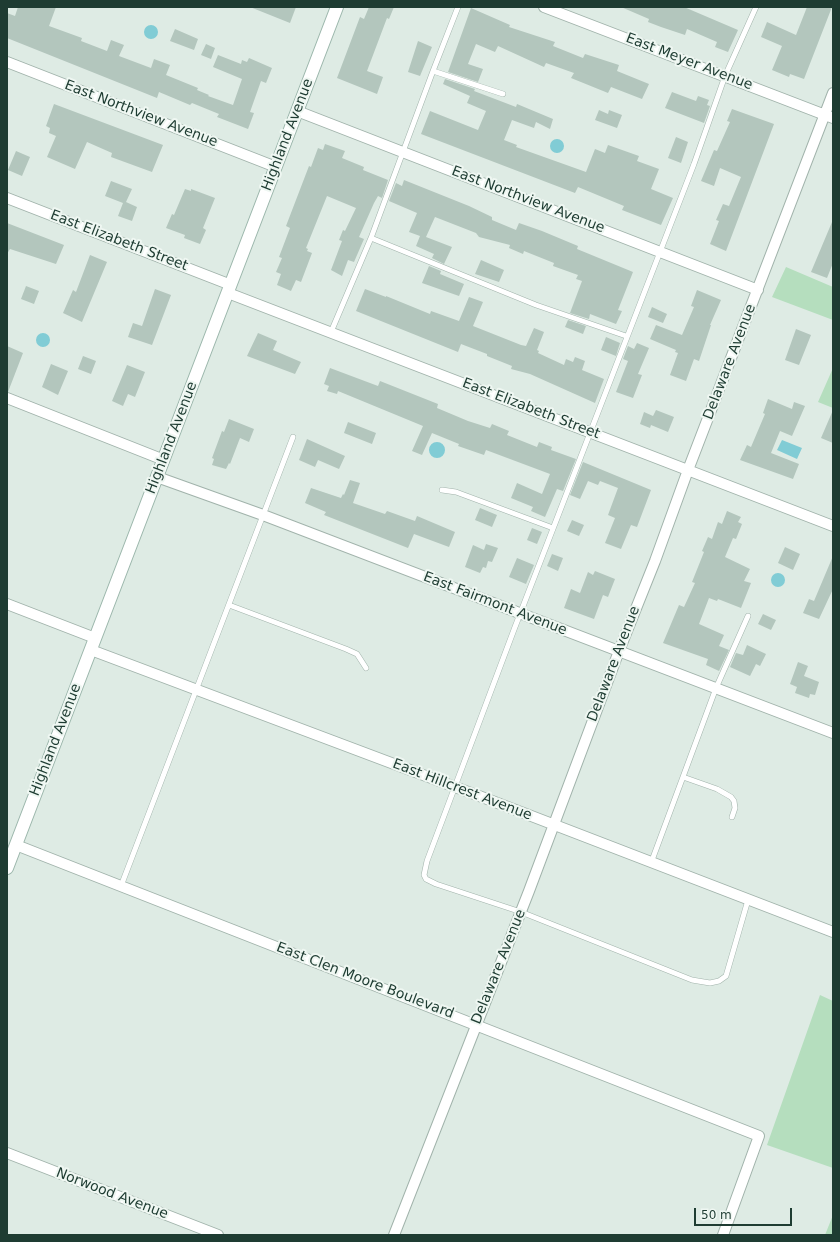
<!DOCTYPE html>
<style>
body{margin:0}
#map{position:relative;width:840px;height:1242px;overflow:hidden;background:#deebe4;font-family:"DejaVu Sans",sans-serif}
canvas{display:block}
.frame{position:absolute;inset:0;border:8px solid #1e3c32;pointer-events:none}
.scale{position:absolute;left:694px;top:1208px;width:98px;height:18px;box-sizing:border-box;border:2px solid #1e3c32;border-top:0;padding-left:5px;font-size:12px;line-height:14px;white-space:nowrap;color:#1e3c32;-webkit-text-stroke:3px #eff7f2;paint-order:stroke}
</style>
<div id="map">
<canvas width="840" height="1242"></canvas>
<div class="frame"></div>
<div class="scale">50 m</div>
</div>
<script>
const context = document.querySelector('canvas').getContext('2d');
context.lineJoin = 'round';
function paint(path, color) { context.fillStyle = color; context.fill(path, 'evenodd'); }
const shape = rows => new Path2D(rows.map(r => 'M' + r).join(''));
function strokePath(path, color, width, dash) { context.strokeStyle = color; context.lineWidth = width; context.lineCap = dash ? 'butt' : 'round'; context.setLineDash(dash || []); context.stroke(path); }
function label(font, color, halo, rows, align = 'center') {
  context.font = font + ' "DejaVu Sans",sans-serif'; context.lineWidth = 4; context.setLineDash([]); context.textBaseline = 'middle'; context.strokeStyle = halo; context.fillStyle = color; for (const [text, x, y, turn = 0] of rows) {
    context.save(); context.translate(x, y); context.rotate((+turn || 0) * Math.PI / 180); context.textAlign = isNaN(turn) ? turn : align; if (halo) context.strokeText(text, 0, 0); context.fillText(text, 0, 0); context.restore();
  }
}
const green = shape([
 [786,267,833,287,833,320,772,297],
 [833,368,833,408,818,402],
 [820,995,833,1001,833,1168,767,1145],
 [833,1215,833,1235,825,1235]
]);
const water = shape([
 '144 32a7 7 0 1 1 14 0a7 7 0 1 1-14 0Z',
 '550 146a7 7 0 1 1 14 0a7 7 0 1 1-14 0Z',
 '36 340a7 7 0 1 1 14 0a7 7 0 1 1-14 0Z',
 [782,440,802,448,797,459,777,450],
 '429 450a8 8 0 1 1 16 0a8 8 0 1 1-16 0Z',
 '771 580a7 7 0 1 1 14 0a7 7 0 1 1-14 0Z'
]);
const building = shape([
 [18,7,56,7,49,26,82,38,81,41,107,51,111,40,124,45,119,56,151,68,154,59,170,65,166,75,198,88,197,90,209,95,208,96,233,105,242,79,213,67,218,55,241,64,242,60,247,62,249,58,272,68,266,83,261,81,250,112,254,113,248,129,217,117,219,114,192,103,190,105,159,92,157,98,7,38,7,13,15,16],
 [250,7,296,7,290,23],
 [369,7,394,7,389,19,387,18,367,71,383,77,377,94,337,78,360,17,364,19],
 [621,7,684,7,738,30,728,52,715,47,717,42,687,29,685,35,661,27,648,22,649,19],
 [807,7,832,7,804,79,790,74,789,77,772,70,782,46,761,37,767,22,796,35],
 [471,8,510,25,509,27,555,42,553,46,583,58,585,54,619,65,617,71,649,84,642,99,611,87,608,93,571,78,574,73,546,63,544,67,498,46,495,52,476,44,468,64,483,69,478,82,448,72],
 [175,29,198,39,194,50,170,41],
 [418,41,432,47,420,76,408,72],
 [206,44,215,48,211,59,201,55],
 [445,79,475,89,474,91,516,107,517,104,553,119,550,129,536,122,534,128,512,120,504,140,517,145,516,147,586,172,595,149,605,153,608,145,639,156,637,161,659,169,651,189,673,198,661,225,622,210,624,206,578,187,575,193,421,134,430,111,478,130,486,111,467,103,470,96,443,84],
 [672,92,696,101,698,96,709,100,707,105,710,106,704,123,665,108],
 [54,104,163,145,152,172,111,157,112,153,87,142,75,169,47,157,56,136,49,133,50,128,46,126],
 [732,109,774,124,726,251,710,244,719,221,716,220,723,204,729,206,741,177,720,168,714,186,701,181,714,150,717,151,730,122,727,121],
 [599,110,608,114,609,110,622,115,617,128,595,120],
 [676,137,688,142,681,163,668,158],
 [325,144,345,151,342,158,364,167,363,170,388,180,382,198,378,196,374,203,359,237,364,239,354,262,348,260,342,276,331,270,342,241,339,240,343,230,345,231,356,208,327,196,306,248,308,249,307,251,312,253,301,282,296,280,291,291,277,285,281,274,276,272,282,258,279,257,290,228,286,226,309,166,311,167,318,148,323,150],
 [16,151,30,157,22,176,8,170],
 [404,180,469,206,492,217,492,220,516,230,519,223,542,231,578,246,577,249,633,272,618,310,622,311,616,324,590,314,589,319,570,313,582,281,576,279,578,275,553,266,554,263,524,251,523,254,509,248,510,245,479,237,476,233,435,217,426,237,452,247,444,264,432,258,434,254,416,246,420,236,409,232,417,213,389,201,396,183,402,186],
 [111,181,132,189,126,202,137,207,132,221,118,216,123,203,105,196],
 [185,189,191,191,191,189,215,198,203,228,206,230,200,244,184,238,185,235,166,228,172,214,174,215],
 [832,222,833,263,827,278,811,272],
 [7,223,64,245,56,264,10,249,7,254],
 [90,255,107,262,82,322,63,313,73,290,76,292],
 [481,260,504,270,499,282,475,274],
 [429,266,441,271,440,274,464,284,459,296,422,283],
 [26,286,39,291,34,304,21,299],
 [155,289,171,295,152,345,128,337,133,323,142,326],
 [365,289,386,297,386,296,430,314,431,311,459,321,469,297,483,302,473,326,521,345,526,346,534,328,544,332,537,350,539,351,538,353,564,365,566,359,573,362,575,357,585,361,582,370,604,379,595,403,530,374,511,369,512,366,487,356,487,354,461,344,458,352,356,311],
 [697,290,721,300,710,325,711,325,699,361,694,359,686,381,670,375,678,353,675,352,676,350,650,339,656,325,682,335,694,307,691,306],
 [652,307,667,314,663,323,648,317],
 [568,320,586,326,583,334,565,327],
 [796,329,811,335,799,365,785,360],
 [258,333,277,341,273,350,301,362,295,374,247,356],
 [606,337,620,343,616,356,601,350],
 [637,343,649,348,638,374,642,375,633,398,616,392,628,361,623,359,628,346,634,349],
 [7,346,23,353,8,392,7,392],
 [83,356,96,361,91,374,78,369],
 [51,364,68,371,58,395,42,387],
 [127,365,145,372,135,397,128,394,123,406,112,401],
 [330,368,378,386,380,381,438,404,437,408,468,421,490,428,492,424,509,431,507,435,537,447,539,442,552,447,551,450,576,459,563,491,557,489,545,517,531,511,533,507,511,498,517,483,542,494,550,474,486,450,484,455,458,446,459,444,432,433,422,455,412,451,423,426,338,391,337,394,327,391,329,386,324,384],
 [768,399,792,409,794,402,805,406,792,436,780,431,771,453,799,464,793,479,740,460,747,445,751,447,765,414,763,413],
 [656,410,674,417,668,432,651,425,650,428,640,424,644,412,653,416],
 [833,410,833,443,821,438],
 [229,419,254,429,249,442,240,438,230,464,229,463,226,469,212,465,214,459,212,458,222,431,224,432],
 [348,422,376,433,372,444,344,433],
 [307,439,345,456,339,469,318,460,315,467,299,460],
 [583,462,651,490,637,527,631,525,621,549,605,543,615,518,608,515,618,488,600,481,598,485,588,481,580,499,570,495],
 [350,480,360,483,353,503,385,514,387,511,415,521,417,516,455,532,449,547,414,534,408,548,324,515,326,512,305,503,311,488,341,498,343,494,344,495],
 [480,508,497,515,492,527,475,520],
 [727,511,741,517,738,522,742,524,736,539,733,538,725,557,750,569,744,581,751,583,741,608,718,599,717,601,709,598,699,624,724,635,719,646,729,650,719,671,706,665,708,659,663,643,679,605,684,607,695,583,692,582,704,552,702,551,708,537,712,539,718,522,722,524],
 [572,520,584,525,579,536,567,531],
 [532,528,542,532,537,544,527,540],
 [486,544,498,548,492,562,488,561,486,568,483,567,480,573,465,567,473,545,484,550],
 [785,547,800,554,793,570,778,563],
 [552,554,563,558,558,571,547,566],
 [833,556,833,589,819,619,803,613,809,599,814,601],
 [517,558,534,565,526,584,509,577],
 [595,571,615,579,608,597,603,595,594,619,564,608,571,589,580,593,588,572,593,575],
 [763,614,776,620,771,630,758,624],
 [747,645,766,654,760,666,756,664,750,676,730,667,736,653,743,655],
 [798,662,808,666,804,676,819,682,815,695,810,694,809,698,795,693,797,687,790,684]
]);
const service = shape([
 [433,71,503,94],
 [371,238,536,305,626,336],
 [331,332,371,238,433,71,458,7],
 [442,490,456,492,553,528],
 [229,605,346,649,357,654,366,668],
 [683,777,717,789,731,797,734,801,735,808,732,817],
 [651,863,716,688,748,616],
 [121,886,293,437],
 [748,900,726,976,719,981,710,983,692,980,521,912,436,884,426,879,424,875,427,861,515,627,694,164,725,76,756,7]
]);
const minor = shape([
 [544,7,833,118],
 [7,62,276,167],
 [297,111,758,290],
 [7,198,231,285],
 [228,293,833,526],
 [7,398,164,460],
 [157,477,263,515,833,733],
 [7,604,95,638],
 [91,650,495,802,833,932],
 [16,845,759,1136,723,1235],
 [7,1153,218,1235],
 [394,1235,529,891,619,651,655,561,688,470,833,93]
]);
const secondary = shape([
 [7,868,337,7]
]);
const streetNames = [
 ["East Meyer Avenue",689,62,21],
 ["East Northview Avenue",141,114,21],
 ["Highland Avenue",288,135,-69],
 ["East Northview Avenue",528,200,21],
 ["East Elizabeth Street",119,241,21],
 ["Delaware Avenue",730,362,-69],
 ["East Elizabeth Street",531,409,21],
 ["Highland Avenue",172,438,-69],
 ["East Fairmont Avenue",495,604,21],
 ["Delaware Avenue",614,664,-69],
 ["Highland Avenue",56,740,-69],
 ["East Hillcrest Avenue",462,790,21],
 ["Delaware Avenue",499,967,-68],
 ["East Clen Moore Boulevard",365,981,21],
 ["Norwood Avenue",112,1194,21]
];
paint(green, '#b5debe');
paint(water, '#81ccd5');
paint(building, '#b3c6bd');
strokePath(service, '#a1b3ab', 6);
strokePath(minor, '#a1b3ab', 12);
strokePath(secondary, '#9cb7ac', 14);
strokePath(service, '#fff', 5);
strokePath(minor, '#fff', 10);
strokePath(secondary, '#fff', 12);
label('14px', '#1e3c32', '#eff7f2', streetNames);
</script>
